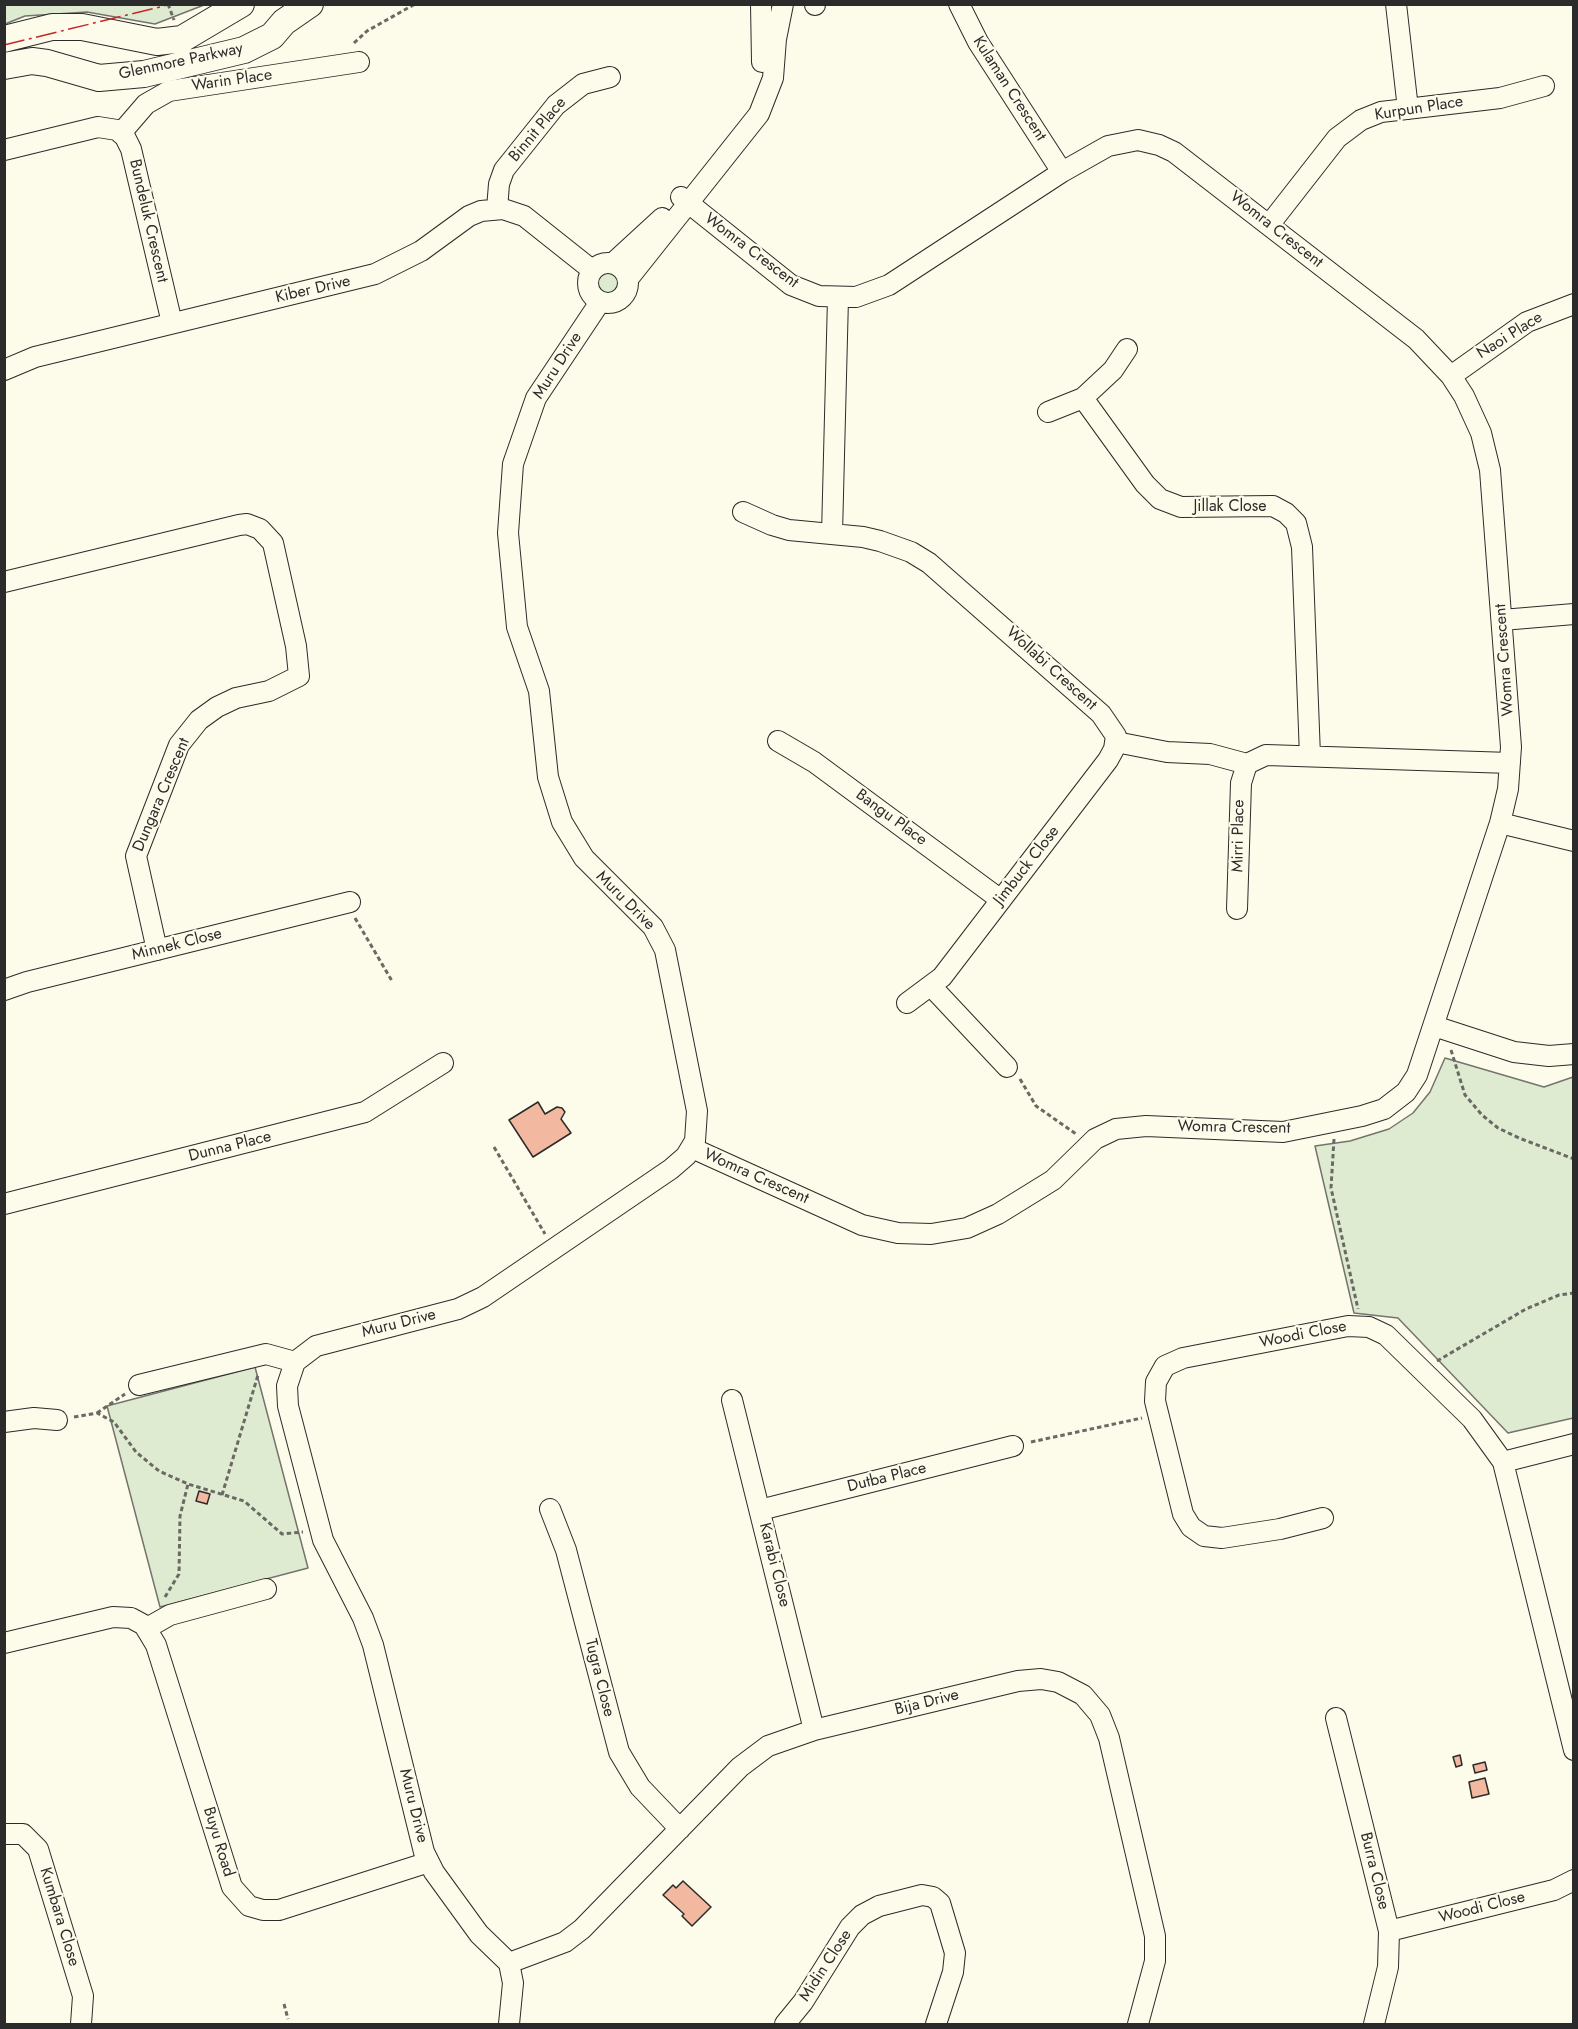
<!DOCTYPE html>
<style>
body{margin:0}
#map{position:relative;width:1578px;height:2029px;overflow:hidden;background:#fdfbea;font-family:Jost,sans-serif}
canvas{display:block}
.frame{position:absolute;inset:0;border:6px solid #2b2b2b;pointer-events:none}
</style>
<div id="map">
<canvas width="1578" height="2029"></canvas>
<div class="frame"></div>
</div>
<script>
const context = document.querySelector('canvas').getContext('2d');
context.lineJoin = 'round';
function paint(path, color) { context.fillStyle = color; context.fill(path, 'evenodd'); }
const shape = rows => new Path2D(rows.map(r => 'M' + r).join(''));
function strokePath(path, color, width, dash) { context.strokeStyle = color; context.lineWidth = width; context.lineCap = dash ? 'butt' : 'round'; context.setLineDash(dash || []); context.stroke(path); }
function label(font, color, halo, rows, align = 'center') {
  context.font = font + ' Jost,sans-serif'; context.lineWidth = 4.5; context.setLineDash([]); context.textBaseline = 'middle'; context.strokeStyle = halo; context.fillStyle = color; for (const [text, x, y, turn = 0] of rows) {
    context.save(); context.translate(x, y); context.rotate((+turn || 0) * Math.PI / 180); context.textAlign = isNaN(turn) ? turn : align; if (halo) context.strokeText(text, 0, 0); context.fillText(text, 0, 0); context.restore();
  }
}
const green = shape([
 [5,5,204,5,155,24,87,12,25,16,5,24,5,5],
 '597 282a12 12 0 1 1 24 0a12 12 0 1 1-24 0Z',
 [1445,1058,1544,1087,1573,1077,1573,1418,1508,1433,1398,1318,1354,1313,1315,1146,1350,1141,1389,1129,1413,1113,1430,1092,1445,1058],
 [255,1367,308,1568,160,1607,107,1406,255,1367]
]);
const building = shape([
 [538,1102,545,1114,557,1107,562,1108,565,1112,561,1119,571,1133,533,1157,509,1120,538,1102],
 [199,1491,210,1494,207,1504,196,1501,199,1491],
 [1460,1755,1462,1765,1456,1767,1453,1757,1460,1755],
 [1485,1762,1487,1770,1475,1773,1473,1765,1485,1762],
 [1485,1778,1489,1794,1472,1798,1469,1782,1485,1778],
 [683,1881,711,1907,692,1926,682,1916,684,1914,663,1895,673,1885,676,1888,683,1881]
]);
const path = shape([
 [168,4,174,20],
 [354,43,367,31,415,4],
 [355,918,392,981],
 [1451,1050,1465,1095,1482,1115,1498,1128,1519,1138,1574,1159],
 [1020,1079,1036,1106,1076,1134],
 [1334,1139,1331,1188,1358,1309],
 [494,1147,545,1234],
 [1437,1361,1526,1309,1559,1295,1574,1293],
 [97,1413,125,1394],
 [74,1417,97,1413,114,1422,136,1452,159,1471,188,1484,244,1501,282,1534,303,1532],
 [1031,1442,1142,1418],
 [222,1495,258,1375],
 [165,1597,179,1574,180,1516,188,1484],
 [284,2004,288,2019]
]);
const minor = shape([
 [761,4,762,62],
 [959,4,978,42,1062,172],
 [1396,4,1408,109],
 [815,5,815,4],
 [121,133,146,104,169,91,359,62],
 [4,150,98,127,117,130,125,137,131,149,172,323],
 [681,197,791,285,819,296,856,297,889,285,1062,172,1108,146,1138,140,1159,145,1174,152,1416,339,1451,376,1464,396,1481,433,1490,470,1511,747,1508,789,1500,823,1417,1075,1406,1092,1384,1109,1362,1116,1283,1132,1146,1126,1116,1129,1095,1139,1053,1180,998,1214,967,1228,931,1234,898,1233,862,1225,692,1148],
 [497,209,499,184,504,170,556,105,583,84,610,77],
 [1269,225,1337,138,1361,120,1381,112,1500,98,1544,86],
 '588 283a20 20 0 1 1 40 0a20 20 0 1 1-40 0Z',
 [613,263,662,218],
 [628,279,759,114,773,78,776,39,783,4],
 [4,370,35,357,375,274,421,251,469,216,481,211,503,209,524,216,592,270],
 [1451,376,1527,322,1574,304],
 [1083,398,1145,484,1160,499,1181,507,1273,506,1286,513,1296,523,1302,547,1310,756],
 [1048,412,1083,398,1113,370,1127,349],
 [743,512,772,525,789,530,863,537,880,541,911,552,929,563,1101,714,1116,736,1114,749,1108,760,942,977,907,1003],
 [832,534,838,298],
 [4,582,239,525,247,524,260,529,273,543,296,646,299,676,269,691,236,698,217,707,199,720,179,745,136,856,157,950],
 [1502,620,1574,614],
 [778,741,814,762,1001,900],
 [1116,742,1167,752,1210,754,1247,764,1266,755,1510,763],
 [1500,823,1574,841],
 [1237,909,1241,783,1247,764],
 [931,986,1007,1067],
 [4,990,27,982,350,902],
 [1434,1026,1514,1052,1549,1056,1574,1054],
 [4,1204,365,1112,443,1063],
 [139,1385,266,1354,295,1362],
 [732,1400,814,1730],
 [4,1422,34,1418,57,1420],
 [1503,1462,1574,1444],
 [550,1509,566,1550,619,1752,640,1787,680,1829],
 [760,1510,1013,1446],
 [1323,1518,1280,1529,1222,1538,1204,1536,1191,1527,1183,1514,1155,1401,1156,1382,1165,1366,1183,1358,1348,1326,1369,1327,1386,1335,1472,1419,1503,1462,1574,1750],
 [147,1628,170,1615,266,1589],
 [4,1643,113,1617,131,1618,144,1625,156,1645,232,1887,249,1906,263,1910,279,1910,429,1862],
 [1336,1718,1389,1931,1388,1967,1374,2024],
 [4,1834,23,1834,38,1849,83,1996,81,2024],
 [1389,1931,1554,1890,1574,1880],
 [509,1963,565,1942,582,1929,740,1767,768,1746,814,1730,1018,1681,1041,1679,1058,1682,1083,1695,1100,1715,1109,1738,1155,1936,1155,1961,1138,2024],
 [509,2024,513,1983,509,1963,479,1934,434,1872,424,1852,373,1645,363,1618,323,1540,288,1406,287,1386,295,1362,316,1346,458,1309,483,1297,671,1169,686,1156,695,1141,697,1111,665,950,653,927,584,858,562,822,548,777,539,691,517,627,508,533,513,464,536,398,600,302],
 [785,2024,803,2002,850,1927,862,1915,879,1906,922,1895,933,1897,940,1903,955,1953,953,1972,936,2024]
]);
const major = shape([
 [4,39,52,27,82,27,157,42,182,39,241,4],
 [4,66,32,61,47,63,99,78,144,74,244,50,272,36,284,22,310,4]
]);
const power = shape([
 [4,45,172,4]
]);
const streetNames = [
 ["Glenmore Parkway",181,62,-12],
 ["Warin Place",232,81,-8],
 ["Kulaman Crescent",1009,89,57],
 ["Kurpun Place",1419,109,-9],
 ["Binnit Place",538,130,-50],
 ["Bundeluk Crescent",148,221,77],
 ["Womra Crescent",1276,230,38],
 ["Womra Crescent",751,251,37],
 ["Kiber Drive",313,290,-13],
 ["Naoi Place",1510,336,-32],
 ["Muru Drive",558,366,-57],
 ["Jillak Close",1230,507],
 ["Womra Crescent",1505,660,-94],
 ["Wollabi Crescent",1051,669,42],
 ["Dungara Crescent",162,795,-67],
 ["Bangu Place",891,818,36],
 ["Mirri Place",1239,836,-89],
 ["Jimbuck Close",1027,866,-52],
 ["Muru Drive",625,901,45],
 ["Minnek Close",177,945,-14],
 ["Womra Crescent",1234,1128,1],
 ["Dunna Place",230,1147,-14],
 ["Womra Crescent",756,1177,24],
 ["Muru Drive",399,1324,-14],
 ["Woodi Close",1303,1335,-11],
 ["Dutba Place",887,1478,-14],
 ["Karabi Close",774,1565,76],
 ["Tugra Close",599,1678,76],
 ["Bija Drive",927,1703,-14],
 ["Muru Drive",413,1806,76],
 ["Buyu Road",218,1842,73],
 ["Burra Close",1374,1871,76],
 ["Woodi Close",1482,1908,-14],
 ["Kumbara Close",59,1917,73],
 ["Midin Close",826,1966,-57]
];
paint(green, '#deebd1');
strokePath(green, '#74746e', 1.5);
paint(building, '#f2b8a0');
strokePath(building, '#2b2b2b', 1.5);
strokePath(minor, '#2b2b2b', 22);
strokePath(major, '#2b2b2b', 28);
strokePath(path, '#6a6964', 3, [4.5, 3]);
strokePath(minor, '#fdfbea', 20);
strokePath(major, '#fdfbea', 26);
strokePath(power, '#c62828', 1.5, [21, 4.5, 3, 4.5]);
label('16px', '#2b2b2b', '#fdfbea', streetNames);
</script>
